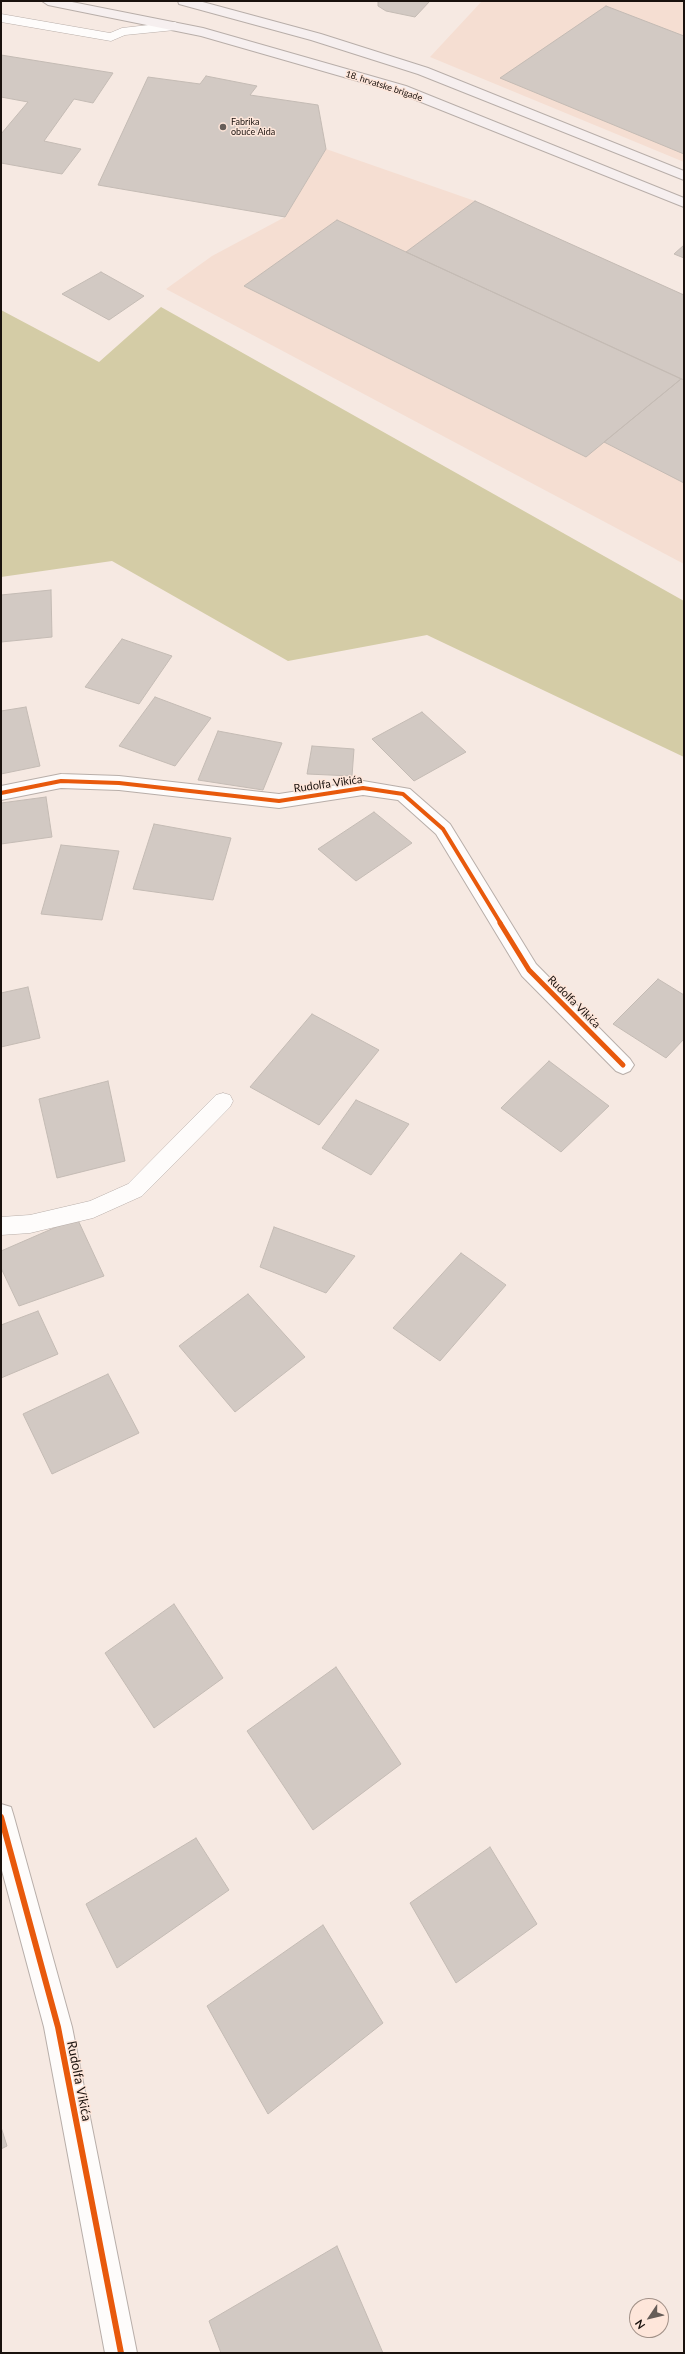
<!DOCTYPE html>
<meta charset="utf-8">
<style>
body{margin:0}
#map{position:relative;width:685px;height:2354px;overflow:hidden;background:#f6e9e2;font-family:Lato,sans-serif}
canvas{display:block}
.frame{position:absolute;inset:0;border:2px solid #19110d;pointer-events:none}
.north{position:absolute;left:629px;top:2298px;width:40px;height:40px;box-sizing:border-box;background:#fee6da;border:1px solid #a29188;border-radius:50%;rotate:235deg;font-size:11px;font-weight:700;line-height:16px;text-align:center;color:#19110d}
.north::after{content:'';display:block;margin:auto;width:14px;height:18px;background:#665d58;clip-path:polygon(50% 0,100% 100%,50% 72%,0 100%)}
</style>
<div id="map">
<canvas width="685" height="2354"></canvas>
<div class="frame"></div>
<div class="north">N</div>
</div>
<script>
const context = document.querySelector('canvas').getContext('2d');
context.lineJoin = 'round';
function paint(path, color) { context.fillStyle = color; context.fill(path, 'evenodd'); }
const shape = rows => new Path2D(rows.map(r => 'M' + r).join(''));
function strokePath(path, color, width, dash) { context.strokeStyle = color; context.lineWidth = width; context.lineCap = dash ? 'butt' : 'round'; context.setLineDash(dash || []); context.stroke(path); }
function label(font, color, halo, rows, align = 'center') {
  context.font = font + ' Lato,sans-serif'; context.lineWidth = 3; context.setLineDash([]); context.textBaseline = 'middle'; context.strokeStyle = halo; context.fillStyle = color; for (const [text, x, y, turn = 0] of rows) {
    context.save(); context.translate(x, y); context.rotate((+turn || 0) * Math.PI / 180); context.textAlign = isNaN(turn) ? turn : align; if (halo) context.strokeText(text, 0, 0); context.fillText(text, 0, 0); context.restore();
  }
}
const built = shape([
 [482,1,684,1,684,162,430,57],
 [326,149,475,201,684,295,684,564,166,289,212,256,285,217]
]);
const forest = shape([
 [161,307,684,601,684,757,427,635,288,661,112,561,1,577,1,310,99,362]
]);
const building = shape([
 [378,1,430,1,415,17,386,11,378,6,378,1],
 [606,6,684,36,684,154,500,78,606,6],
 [1,55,113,73,93,103,74,99,44,141,81,149,62,174,1,163,1,134,28,102,1,97,1,55],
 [206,76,257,86,250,95,318,105,326,149,285,217,98,185,148,77,200,84,206,76],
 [475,201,684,295,684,380,406,252,475,201],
 [337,220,406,252,681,379,586,457,244,286,337,220],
 [684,245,684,258,674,254,684,245],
 [101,272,144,296,109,320,62,294,101,272],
 [681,379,684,380,684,483,604,442,681,379],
 [51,590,52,637,1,642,1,595,51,590],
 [122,639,172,656,139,704,85,687,122,639],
 [155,697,211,718,175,766,119,746,155,697],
 [26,707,40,766,1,774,1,711,26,707],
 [422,712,466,752,414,781,372,739,422,712],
 [218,731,282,743,263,790,198,780,218,731],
 [312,746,354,749,352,776,307,774,312,746],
 [46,797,52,837,1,844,1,803,46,797],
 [374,812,412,843,356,881,318,849,374,812],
 [154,824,231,838,213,900,133,889,154,824],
 [61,845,119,851,102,920,41,914,61,845],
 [658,979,684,995,684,1039,666,1058,613,1024,658,979],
 [28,987,40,1038,1,1047,1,993,28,987],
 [312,1014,379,1050,319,1125,250,1087,312,1014],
 [549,1061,609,1106,561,1152,501,1108,549,1061],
 [108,1081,125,1161,57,1178,39,1099,108,1081],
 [356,1100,409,1124,371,1175,322,1148,356,1100],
 [77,1218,104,1276,19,1306,1,1268,1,1251,77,1218],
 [274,1227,355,1256,326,1293,260,1267,274,1227],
 [461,1253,506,1285,440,1361,393,1328,461,1253],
 [248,1294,305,1357,235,1412,179,1346,248,1294],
 [38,1311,58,1354,1,1378,1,1325,38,1311],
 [108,1374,139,1433,52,1474,23,1414,108,1374],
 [174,1604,223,1678,154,1728,105,1653,174,1604],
 [336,1667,401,1764,313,1830,247,1731,336,1667],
 [196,1838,229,1890,117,1968,86,1904,196,1838],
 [490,1847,537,1924,456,1983,410,1903,490,1847],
 [323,1925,383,2023,268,2114,207,2006,323,1925],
 [1,2127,7,2146,1,2149,1,2127],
 [337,2246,383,2353,221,2353,209,2321,337,2246]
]);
const lane = shape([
 [1,14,110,33,122,28,175,22,181,26,175,30,125,35,111,41,1,22,1,14],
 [223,1093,230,1095,233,1101,230,1107,142,1196,93,1218,30,1233,1,1235,1,1217,30,1215,90,1201,128,1184,216,1095,223,1093]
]);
const street = shape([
 [61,774,119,776,279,794,363,781,410,789,450,824,536,964,630,1059,634,1065,630,1071,623,1074,616,1071,522,976,436,834,398,800,363,795,279,808,119,790,61,788,1,800,1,786,61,774],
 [1,1804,11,1807,14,1817,72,2027,137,2353,105,2353,44,2027,1,1867,1,1804]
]);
const secondary = shape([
 [42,1,67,1,203,28,406,86,684,198,684,207,396,92,201,36,48,5,42,1],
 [178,1,199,1,321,34,428,68,684,171,684,180,418,74,311,40,179,4,178,1]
]);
const cyclewayFar2 = shape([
 [1,793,61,781,119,783,279,801,363,788,403,794,443,829,501,924]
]);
const cyclewayFar1 = shape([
 [500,923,529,970,623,1065]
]);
const cycleway = shape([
 [1,1817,58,2027,121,2353]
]);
const markers = [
 [223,127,4,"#665d58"]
];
const farStreetnames = [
 ["18. hrvatske brigade",384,86,18]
];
const farPoinames = [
 ["Fabrika",231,122],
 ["obuće Aida",231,132]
];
const streetNames = [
 ["Rudolfa Vikića",328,784,-8],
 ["Rudolfa Vikića",574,1002,45]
];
const nearStreetnames = [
 ["Rudolfa Vikića",79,2081,79]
];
paint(built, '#f5ded2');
paint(forest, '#d4cca6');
paint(building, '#d2c9c3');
strokePath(building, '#c4bbb4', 1);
strokePath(lane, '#b8aea9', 1);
strokePath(street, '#b8aea9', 2);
strokePath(secondary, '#b8aea9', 2);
paint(lane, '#fefcfb');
paint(street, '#fefcfb');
paint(secondary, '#f6efef');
strokePath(cyclewayFar2, '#e8590c', 4);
strokePath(cyclewayFar1, '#e8590c', 5);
strokePath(cycleway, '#e8590c', 6);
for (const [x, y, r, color] of markers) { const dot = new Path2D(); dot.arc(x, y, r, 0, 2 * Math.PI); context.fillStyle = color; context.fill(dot); strokePath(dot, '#fee6da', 1.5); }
label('9px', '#19110d', '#fee6da', farStreetnames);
label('9px', '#19110d', '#fee6da', farPoinames, 'left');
label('11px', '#19110d', '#fee6da', streetNames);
label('13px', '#19110d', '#fee6da', nearStreetnames);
</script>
